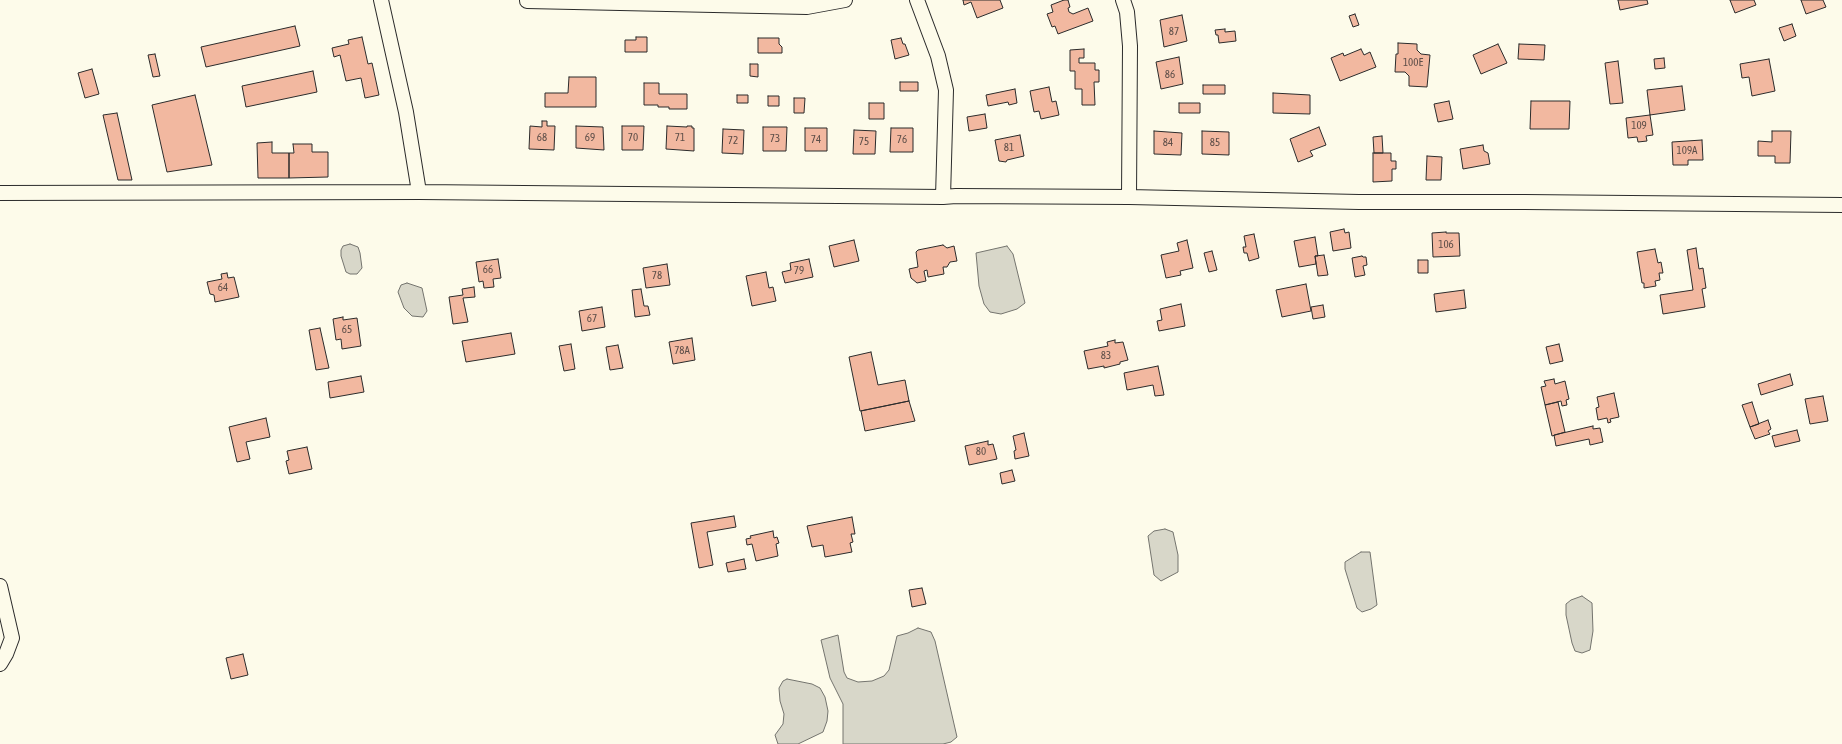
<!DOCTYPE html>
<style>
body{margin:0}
canvas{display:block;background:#fdfbea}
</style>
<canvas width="1842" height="744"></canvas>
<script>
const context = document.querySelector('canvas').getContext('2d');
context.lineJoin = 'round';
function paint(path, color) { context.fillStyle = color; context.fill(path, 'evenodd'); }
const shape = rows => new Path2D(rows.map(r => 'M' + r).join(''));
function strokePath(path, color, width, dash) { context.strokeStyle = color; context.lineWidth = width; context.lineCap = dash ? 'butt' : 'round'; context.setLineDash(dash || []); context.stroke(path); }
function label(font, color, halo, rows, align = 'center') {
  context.font = font + ' "Asap Condensed",sans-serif'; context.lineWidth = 4; context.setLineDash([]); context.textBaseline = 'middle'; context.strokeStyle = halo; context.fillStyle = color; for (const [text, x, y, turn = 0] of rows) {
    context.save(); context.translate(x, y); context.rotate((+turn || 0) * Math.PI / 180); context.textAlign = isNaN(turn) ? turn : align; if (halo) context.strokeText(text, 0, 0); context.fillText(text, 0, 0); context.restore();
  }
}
const water = shape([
 [350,244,358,247,360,253,362,268,357,274,350,274,346,272,341,256,341,250,343,246,350,244],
 [1007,246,1013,254,1025,303,1017,309,1001,314,990,312,984,304,979,286,976,253,1007,246],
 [407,283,422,288,427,311,423,317,412,316,404,308,398,292,401,285,407,283],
 [1165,529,1173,532,1178,555,1178,572,1161,581,1154,575,1148,536,1154,531,1165,529],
 [1361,552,1370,552,1377,605,1371,609,1362,612,1357,608,1345,569,1345,562,1361,552],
 [1582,596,1592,603,1593,631,1590,650,1582,653,1575,651,1572,643,1566,615,1566,604,1571,600,1582,596],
 [918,628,931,632,935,641,957,737,951,742,943,744,843,744,843,704,830,678,821,640,838,635,844,672,847,678,858,682,872,681,884,676,889,670,897,636,908,633,918,628],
 [787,679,812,684,820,688,825,697,828,711,827,721,823,732,798,744,778,744,775,735,783,724,784,714,780,701,779,688,783,681,787,679]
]);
const building = shape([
 [963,0,1000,0,1003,8,977,18,971,2,964,5,963,0],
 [1064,0,1068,0,1070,7,1068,8,1069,12,1073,14,1088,8,1093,21,1058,34,1055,26,1052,27,1047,14,1053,12,1051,5,1064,0],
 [1618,0,1647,0,1648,4,1620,10,1618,0],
 [1730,0,1754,0,1756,5,1735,13,1730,0],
 [1801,0,1823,0,1826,7,1806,14,1801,0],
 [1355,14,1359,25,1353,27,1349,16,1355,14],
 [1182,15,1187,41,1164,47,1160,20,1182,15],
 [1792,24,1796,36,1784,41,1779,28,1792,24],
 [295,26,300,46,206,67,201,47,295,26],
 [1225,29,1225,32,1235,31,1236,41,1219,43,1218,35,1216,35,1215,30,1225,29],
 [362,37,368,64,372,63,379,95,365,98,361,78,346,81,340,55,334,57,332,48,349,44,348,40,362,37],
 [636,37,647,37,647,52,625,52,625,40,636,40,636,37],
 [758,38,779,38,779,44,782,47,782,53,758,53,758,38],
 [901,38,903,44,905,44,909,55,895,59,891,40,901,38],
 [1398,43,1417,44,1417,50,1421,54,1430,55,1427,87,1409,86,1409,76,1405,72,1395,72,1396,54,1398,54,1398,43],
 [1498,44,1507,63,1481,74,1473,55,1498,44],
 [1519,44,1545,45,1544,60,1518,59,1519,44],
 [1084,49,1084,58,1079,58,1079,63,1095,63,1095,70,1099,70,1099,82,1094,82,1095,105,1082,105,1082,89,1075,89,1075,71,1070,71,1070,50,1084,49],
 [1361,49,1364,55,1370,52,1376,67,1340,81,1331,58,1343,53,1344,56,1361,49],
 [155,54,160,76,153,77,148,55,155,54],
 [1179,57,1183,84,1161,89,1156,62,1179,57],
 [1664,58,1665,68,1655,69,1654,59,1664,58],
 [1769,59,1775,91,1752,96,1749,77,1742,78,1740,64,1769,59],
 [1618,61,1623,103,1610,104,1605,63,1618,61],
 [750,64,758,64,758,77,750,76,750,64],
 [92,69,99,94,85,98,78,73,92,69],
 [313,71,317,92,246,107,242,86,313,71],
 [569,77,596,77,596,107,545,107,545,93,568,93,569,77],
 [900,82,918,82,918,91,900,91,900,82],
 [644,83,659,83,659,94,687,94,687,109,669,109,669,107,658,107,658,105,644,105,644,83],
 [1203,85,1225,85,1225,94,1203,94,1203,85],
 [1682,86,1685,110,1650,115,1647,90,1682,86],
 [1049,87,1052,102,1056,101,1059,115,1041,119,1039,111,1034,112,1030,91,1049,87],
 [1015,89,1017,103,1009,105,1008,102,988,106,986,95,1015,89],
 [1273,93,1310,95,1310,114,1273,113,1273,93],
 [195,95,212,165,167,172,152,105,195,95],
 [737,95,748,95,748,103,737,103,737,95],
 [768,96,779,96,779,106,768,106,768,96],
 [794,98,805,98,804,113,794,113,794,98],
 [1449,101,1453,119,1438,122,1434,104,1449,101],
 [1531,101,1570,101,1569,129,1530,129,1531,101],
 [869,103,884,103,884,119,869,119,869,103],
 [1179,103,1200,103,1200,113,1179,113,1179,103],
 [117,113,132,180,118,180,103,115,117,113],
 [985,114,987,128,969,131,967,117,985,114],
 [1650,115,1653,135,1646,136,1647,141,1638,142,1637,137,1628,138,1626,118,1650,115],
 [542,121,547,121,547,126,555,126,554,150,529,149,530,126,542,127,542,121],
 [576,126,603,127,604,150,576,148,576,126],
 [622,126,644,126,643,150,622,150,622,126],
 [667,126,687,127,687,126,692,126,692,128,694,128,694,151,666,149,667,126],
 [763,127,787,127,786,151,763,151,763,127],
 [1319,127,1326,145,1310,151,1313,156,1298,162,1290,139,1319,127],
 [805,128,827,128,827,151,805,151,805,128],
 [891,128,913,128,913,152,890,152,891,128],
 [723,129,744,130,743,154,722,153,723,129],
 [854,130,876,131,875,154,853,154,854,130],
 [1154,131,1182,133,1181,155,1154,154,1154,131],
 [1202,131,1229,132,1229,155,1202,154,1202,131],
 [1772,131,1791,131,1790,163,1775,163,1775,156,1758,156,1758,141,1772,142,1772,131],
 [1020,135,1024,156,1007,160,1006,162,999,161,995,140,1020,135],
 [1382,136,1383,153,1374,153,1373,137,1382,136],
 [1702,140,1703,160,1688,160,1688,165,1673,165,1672,142,1702,140],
 [272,142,272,153,289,153,289,178,258,178,257,143,272,142],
 [293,144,312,144,312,152,328,152,328,177,289,178,289,153,294,153,293,144],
 [1483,145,1484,151,1488,153,1490,164,1463,169,1460,149,1483,145],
 [1373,153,1391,153,1391,161,1396,161,1396,169,1392,169,1392,181,1373,182,1373,153],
 [1427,156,1442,157,1441,180,1426,180,1427,156],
 [1344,229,1345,233,1349,232,1351,248,1333,251,1330,232,1344,229],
 [1446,232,1446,233,1459,233,1460,256,1433,257,1432,233,1446,232],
 [1254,234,1259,258,1249,261,1247,253,1244,253,1243,247,1246,247,1244,236,1254,234],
 [1315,237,1318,256,1315,256,1316,264,1299,267,1294,241,1315,237],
 [854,240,859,261,834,267,829,246,854,240],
 [1187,240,1193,268,1180,271,1181,275,1166,278,1161,255,1179,251,1177,243,1187,240],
 [943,245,947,248,954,246,957,261,950,262,947,267,943,267,944,274,928,277,927,270,924,271,926,281,917,283,911,278,909,269,918,267,916,252,918,250,943,245],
 [1696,248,1699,269,1703,268,1706,288,1702,289,1705,307,1663,314,1660,295,1693,290,1687,250,1696,248],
 [1655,249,1658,263,1661,262,1663,273,1659,273,1660,280,1655,281,1656,286,1644,288,1644,283,1642,283,1637,252,1655,249],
 [1212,251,1217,270,1209,272,1204,253,1212,251],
 [1324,255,1328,275,1318,276,1315,256,1324,255],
 [1362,256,1363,257,1366,257,1367,265,1363,266,1365,275,1355,277,1352,258,1362,256],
 [498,259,501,278,493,279,494,287,484,288,483,281,479,282,476,262,498,259],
 [809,259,813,277,785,283,782,272,791,270,790,263,809,259],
 [1418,260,1428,260,1428,273,1418,273,1418,260],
 [667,264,670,285,646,288,643,268,667,264],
 [766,272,769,288,773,287,776,301,752,306,746,276,766,272],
 [227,273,228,278,234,277,239,297,215,302,214,295,210,294,207,282,222,279,221,274,227,273],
 [1306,284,1311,311,1282,317,1276,290,1306,284],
 [474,287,475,297,463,298,468,322,453,324,449,297,463,295,462,289,474,287],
 [641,289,644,306,648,306,650,315,635,317,632,290,641,289],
 [1464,290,1466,308,1436,312,1434,294,1464,290],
 [1181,304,1185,326,1159,331,1157,321,1162,320,1160,309,1181,304],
 [1323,305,1325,317,1313,319,1311,307,1323,305],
 [602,307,605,327,582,331,579,311,602,307],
 [343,317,343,320,357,318,361,346,342,349,341,339,336,340,333,319,343,317],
 [320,328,329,368,316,370,309,330,320,328],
 [511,333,515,354,466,362,462,341,511,333],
 [692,338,695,360,673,364,669,342,692,338],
 [1115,340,1115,343,1123,342,1128,360,1120,362,1120,364,1104,368,1104,366,1088,369,1084,351,1108,346,1107,342,1115,340],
 [571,344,575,369,564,371,559,346,571,344],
 [1559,344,1563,361,1550,364,1546,347,1559,344],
 [618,345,623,368,610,370,606,347,618,345],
 [871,352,878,385,905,380,909,401,860,411,849,357,871,352],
 [1158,366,1164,395,1155,396,1153,385,1127,390,1124,373,1158,366],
 [1790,374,1793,385,1761,395,1758,384,1790,374],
 [361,376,364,392,330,398,328,382,361,376],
 [1554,379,1555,384,1565,381,1569,399,1566,400,1567,405,1562,406,1561,401,1545,405,1541,387,1546,386,1544,381,1554,379],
 [1614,393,1619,417,1610,419,1611,422,1608,423,1607,418,1598,420,1596,408,1599,407,1597,397,1614,393],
 [1823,396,1828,421,1810,424,1805,399,1823,396],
 [909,401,915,421,865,431,861,411,909,401],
 [1558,402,1565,432,1552,436,1545,405,1558,402],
 [1752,402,1759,424,1750,427,1742,405,1752,402],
 [266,418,270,437,246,442,250,459,237,462,229,427,266,418],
 [1768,420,1771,429,1768,431,1770,434,1755,439,1750,427,1768,420],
 [1593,426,1593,429,1600,428,1603,442,1590,445,1589,439,1556,446,1554,435,1593,426],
 [1797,430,1800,441,1775,447,1772,436,1797,430],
 [1024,433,1029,456,1015,459,1014,451,1016,450,1013,436,1024,433],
 [988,441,988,445,993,444,997,459,969,465,965,446,988,441],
 [307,447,312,469,289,474,286,461,289,460,287,451,307,447],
 [1012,470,1015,481,1002,484,1000,473,1012,470],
 [734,516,736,527,707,532,713,565,699,568,691,523,734,516],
 [852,517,855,534,851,534,853,542,850,543,852,552,825,557,823,545,812,547,807,526,852,517],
 [773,531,774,538,777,537,779,543,776,544,778,556,756,561,752,544,747,545,746,539,751,538,750,536,773,531],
 [744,559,746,569,728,572,726,563,744,559],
 [922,588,926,604,912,607,909,590,922,588],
 [243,654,248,675,231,679,226,658,243,654]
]);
const minor = shape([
 [381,0,406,112,419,192],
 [917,0,938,56,946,90,943,197],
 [1123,0,1127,12,1130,46,1129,197],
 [527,1,807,7,845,0],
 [0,193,419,192,943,197,956,196,1129,197,1359,202,1525,202,1842,205],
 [0,586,12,638,6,654,0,664]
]);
const numberNames = [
 ["87",1174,32],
 ["100E",1413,63],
 ["86",1170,75],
 ["109",1639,126],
 ["68",542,138],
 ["69",590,138],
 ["70",633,138],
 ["71",680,138],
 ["73",775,139],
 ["74",816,140],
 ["76",902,140],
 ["72",733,141],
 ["75",864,142],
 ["84",1168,143],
 ["85",1215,143],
 ["81",1009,148],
 ["109A",1687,151],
 ["106",1446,245],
 ["66",488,270],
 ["79",799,271],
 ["78",657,276],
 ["64",223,288],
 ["67",592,319],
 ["65",347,330],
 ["78A",682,351],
 ["83",1106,356],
 ["80",981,452]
];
paint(water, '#d8d7c9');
strokePath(water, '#74746e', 1);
paint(building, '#f2b8a0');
strokePath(building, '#2b2b2b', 1);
strokePath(minor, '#2b2b2b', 16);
strokePath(minor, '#fdfbea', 14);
label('11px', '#5d4e48', null, numberNames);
</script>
